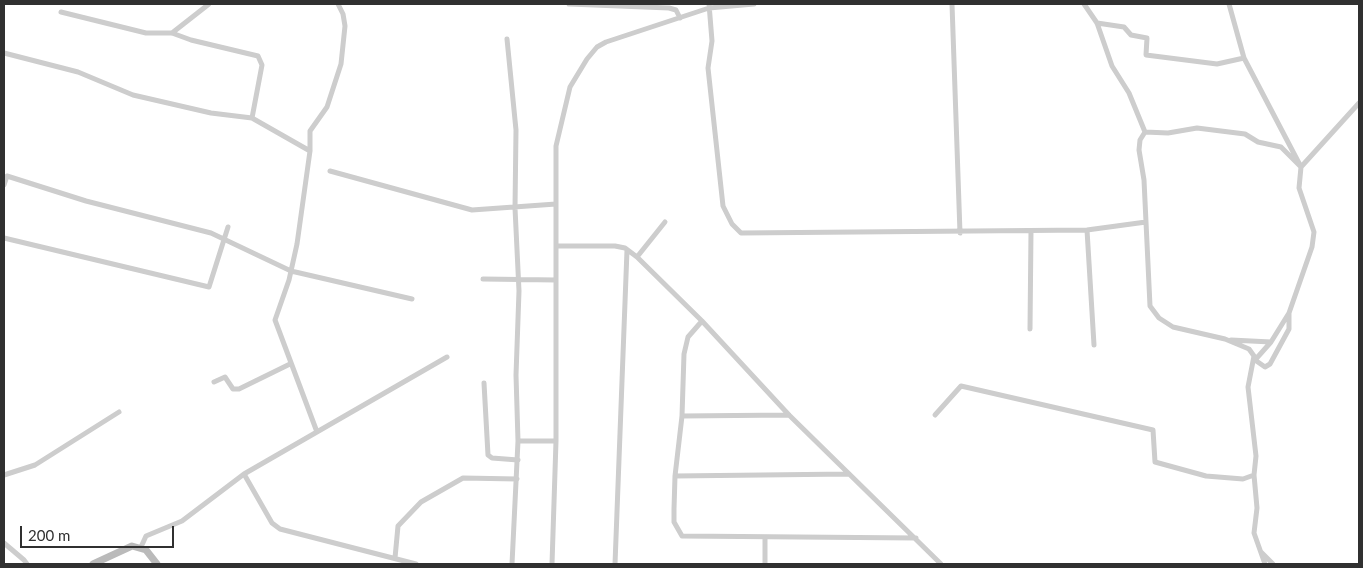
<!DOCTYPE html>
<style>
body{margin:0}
#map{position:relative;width:1363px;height:568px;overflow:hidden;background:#fff;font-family:Lato,sans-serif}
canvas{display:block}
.frame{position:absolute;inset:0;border:5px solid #303030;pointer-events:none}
.scale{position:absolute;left:20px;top:526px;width:154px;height:22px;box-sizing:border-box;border:2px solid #303030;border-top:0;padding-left:6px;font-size:15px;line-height:18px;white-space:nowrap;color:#303030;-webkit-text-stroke:4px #fff;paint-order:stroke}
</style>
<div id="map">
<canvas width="1363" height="568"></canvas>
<div class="frame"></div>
<div class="scale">200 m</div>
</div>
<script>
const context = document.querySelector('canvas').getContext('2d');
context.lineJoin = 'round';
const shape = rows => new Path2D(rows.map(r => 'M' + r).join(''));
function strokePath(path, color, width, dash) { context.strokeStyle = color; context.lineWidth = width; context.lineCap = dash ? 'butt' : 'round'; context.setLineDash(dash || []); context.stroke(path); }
const street = shape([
 [569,4,669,8,676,10,680,18],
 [709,4,712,41,708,68,723,206,732,224,741,233,1087,230,1146,222],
 [952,4,960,233],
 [1084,4,1097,23,1112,66,1129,93,1145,132,1140,140,1139,150,1144,180,1150,306,1159,318,1173,327,1225,339,1249,349,1254,356,1248,387,1256,456,1254,475,1257,508,1254,533,1265,564],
 [1229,4,1244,58,1301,167,1299,188,1314,232,1312,247,1289,313,1289,329,1270,364,1265,367,1255,360,1271,342,1289,313],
 [61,12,146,33,172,33,191,40,258,56,262,65,252,118],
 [1097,23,1124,27,1131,35,1147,38,1146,55,1217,64,1244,58],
 [172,33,209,4],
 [507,39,516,130,515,208,519,291,516,375,518,441,512,564],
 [4,53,78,72,133,95,211,113,252,118,310,151],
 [1145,132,1168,133,1197,128,1245,134,1258,142,1281,147,1301,167,1359,103],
 [330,171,472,210,556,204],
 [4,185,7,176,86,201,211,233,291,271,412,299],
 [1087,230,1094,345],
 [4,238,209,287,228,227],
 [556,246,615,246,625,248,637,257,702,321,789,415,941,564],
 [637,257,665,222],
 [483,279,556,280],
 [702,321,688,337,684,354,682,416,675,476,674,509,674,522,682,536,916,538],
 [1030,329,1031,231],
 [1231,340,1271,342],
 [214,382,225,377,233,389,239,389,290,364],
 [484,383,488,455,492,458,518,460],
 [935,415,961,386,1153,430,1155,462,1206,476,1243,479,1254,475],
 [682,416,789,415],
 [317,432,275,320,289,280,297,244,310,151,310,131,327,107,341,64,345,26,343,14,338,4],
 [518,441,556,441],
 [244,474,272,523,280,529,416,564],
 [4,475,35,465,119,412],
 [675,476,849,474],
 [4,543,24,560,27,564],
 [141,547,146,536,182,521,244,474,447,357],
 [1261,552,1273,564],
 [395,558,398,526,421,502,463,478,517,479],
 [552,564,556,441,556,146,570,87,587,59,597,47,606,42,709,8,754,4],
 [615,564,627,250],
 [765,564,765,538]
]);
const secondary = shape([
 [93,564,132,546,146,550,157,564]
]);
strokePath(street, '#cdcdcd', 5);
strokePath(secondary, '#bababa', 7);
</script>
